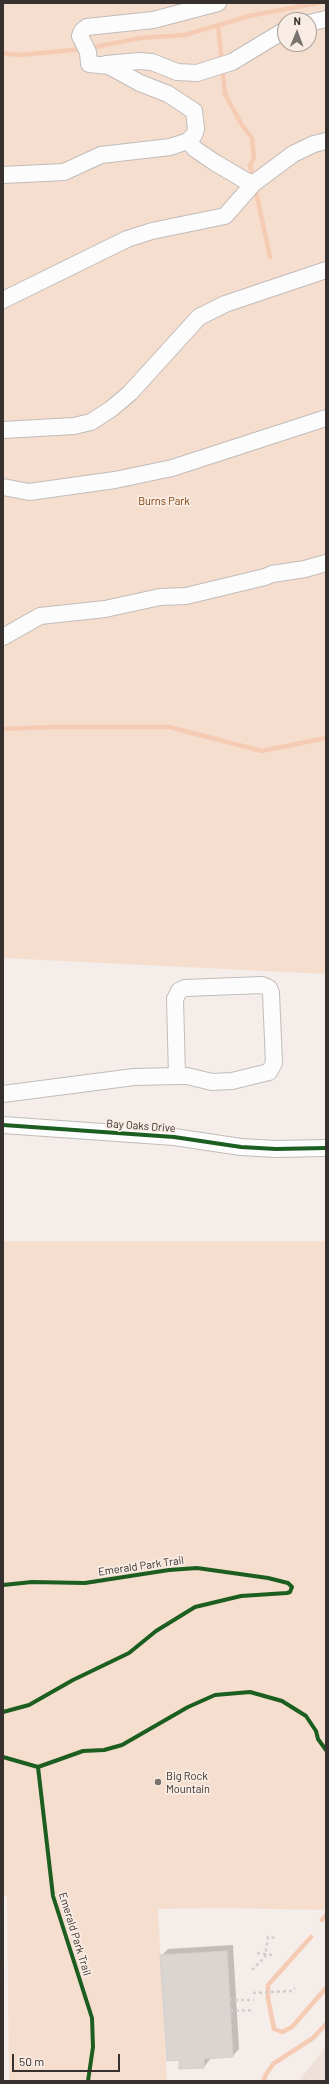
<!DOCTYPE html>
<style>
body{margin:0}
#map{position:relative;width:329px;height:2084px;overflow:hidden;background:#f4ede9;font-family:Barlow,sans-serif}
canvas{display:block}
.frame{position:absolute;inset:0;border:4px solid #36312e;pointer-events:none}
.north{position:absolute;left:277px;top:12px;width:40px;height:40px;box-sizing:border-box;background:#f9ece4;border:1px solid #aba19b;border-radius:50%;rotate:1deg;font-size:11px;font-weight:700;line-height:16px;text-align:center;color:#36312e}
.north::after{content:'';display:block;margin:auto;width:14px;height:18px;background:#78736f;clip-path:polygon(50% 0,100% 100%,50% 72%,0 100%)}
.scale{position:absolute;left:12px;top:2054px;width:108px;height:18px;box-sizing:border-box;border:2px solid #36312e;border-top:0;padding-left:5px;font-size:12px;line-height:14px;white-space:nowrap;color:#36312e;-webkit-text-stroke:3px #f9ece4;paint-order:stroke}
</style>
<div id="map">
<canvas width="329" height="2084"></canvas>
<div class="frame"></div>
<div class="north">N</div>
<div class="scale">50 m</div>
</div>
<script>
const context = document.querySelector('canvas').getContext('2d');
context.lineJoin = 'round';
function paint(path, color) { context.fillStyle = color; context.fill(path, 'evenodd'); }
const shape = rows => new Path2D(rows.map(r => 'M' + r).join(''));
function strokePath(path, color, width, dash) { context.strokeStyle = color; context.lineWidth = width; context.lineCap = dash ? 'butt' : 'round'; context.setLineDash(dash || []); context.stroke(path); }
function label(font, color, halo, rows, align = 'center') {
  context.font = font + ' Barlow,sans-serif'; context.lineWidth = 3.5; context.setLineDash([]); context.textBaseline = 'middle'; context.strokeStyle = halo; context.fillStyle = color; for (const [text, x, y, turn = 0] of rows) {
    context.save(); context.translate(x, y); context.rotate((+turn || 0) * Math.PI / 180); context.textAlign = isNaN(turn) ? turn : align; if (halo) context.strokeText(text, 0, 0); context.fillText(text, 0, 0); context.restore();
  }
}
const built = shape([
 [326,2046,326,2081,299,2081]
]);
const green = shape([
 [3,3,326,3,326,974,3,958],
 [285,20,309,20,309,44,285,44],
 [3,1241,326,1241,326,1910,221,1908,158,1909,167,2081,9,2081,7,1897,3,1893]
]);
const shadow = shape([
 [233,1945,239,2049,232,2057,211,2058,204,2067,180,2068,161,1956,168,1949]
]);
const stream = shape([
 [218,25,225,94,242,125,252,138,254,158,250,165,254,180],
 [90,48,140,38,185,35,249,16,318,3],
 [3,53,19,55,83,49],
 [255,187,270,257],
 [3,729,52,727,169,727,262,751,326,738],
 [322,1920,326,1915],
 [311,1937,268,1985,268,1998,274,2029,282,2032,292,2027,326,1988],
 [264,2081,265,2076,273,2064,313,2038,326,2024]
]);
const building = shape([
 [227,1951,233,2057,204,2059,204,2068,179,2069,179,2060,167,2061,160,1955,227,1951]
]);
const path = shape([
 [257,1953,272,1955],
 [252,1970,265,1957,268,1937,277,1938],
 [253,1993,292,1991,295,1988],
 [229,2000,254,2000],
 [230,2011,254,2010]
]);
const minor = shape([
 [309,23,326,19],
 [106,64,139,61,152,62,177,72,197,73,232,62,285,30],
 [188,141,195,149,214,162,246,181,254,183],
 [3,175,64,172,101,155,170,147,188,141,194,135,196,129,194,111,168,94,140,83,109,66,89,64,88,52,80,36,82,31,87,27,153,20,218,3],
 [3,300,127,239,152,231,225,216,254,183,277,166,293,154,314,144,326,141],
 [3,430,74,426,91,422,111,409,130,393,199,317,225,304,326,270],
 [3,487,29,492,115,480,172,468,326,418],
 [3,637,40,616,105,609,160,597,186,596,265,577,272,574,305,569,326,563],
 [3,1094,134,1077,177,1076,187,1076,212,1082,232,1081,269,1072,274,1063,271,993,269,988,262,985,185,988,179,991,175,999,177,1076],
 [3,1125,174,1137,241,1147,276,1149,326,1148]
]);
const cycleway = shape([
 [3,1125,174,1137,241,1147,276,1149,326,1148],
 [3,1585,32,1582,85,1583,169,1570,197,1568,268,1578,288,1583,292,1587,290,1592,287,1593,241,1596,195,1607,156,1631,129,1653,73,1680,29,1705,3,1712],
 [3,1757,38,1767,83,1751,104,1750,122,1745,188,1707,215,1695,250,1692,282,1701,306,1716,316,1731,318,1739,326,1750],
 [38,1767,53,1896,92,2018,93,2047,88,2081]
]);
const markers = [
 [158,1782,4,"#78736f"]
];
const parkNames = [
 ["Burns Park",164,501]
];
const streetNames = [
 ["Bay Oaks Drive",141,1126,4],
 ["Emerald Park Trail",141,1566,-8],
 ["Emerald Park Trail",75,1934,73]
];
const poiNames = [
 ["Big Rock",166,1776],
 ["Mountain",166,1789]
];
paint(built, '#efe1d9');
paint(green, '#f6decf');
paint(shadow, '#0003');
strokePath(stream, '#f5ccb3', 4.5);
paint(building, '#dbd5d2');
strokePath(building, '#d4cecb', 1);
strokePath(minor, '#c1bcb9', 18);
strokePath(path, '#d1cfce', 2.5, [3, 3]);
strokePath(minor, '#fdfcfc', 16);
strokePath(cycleway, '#1b5e20', 4);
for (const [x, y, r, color] of markers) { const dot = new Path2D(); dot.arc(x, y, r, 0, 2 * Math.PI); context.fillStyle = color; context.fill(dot); strokePath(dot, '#f9ece4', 1.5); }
label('11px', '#7e3d03', '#f9ece4', parkNames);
label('11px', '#36312e', '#f9ece4', streetNames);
label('11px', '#36312e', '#f9ece4', poiNames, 'left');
</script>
